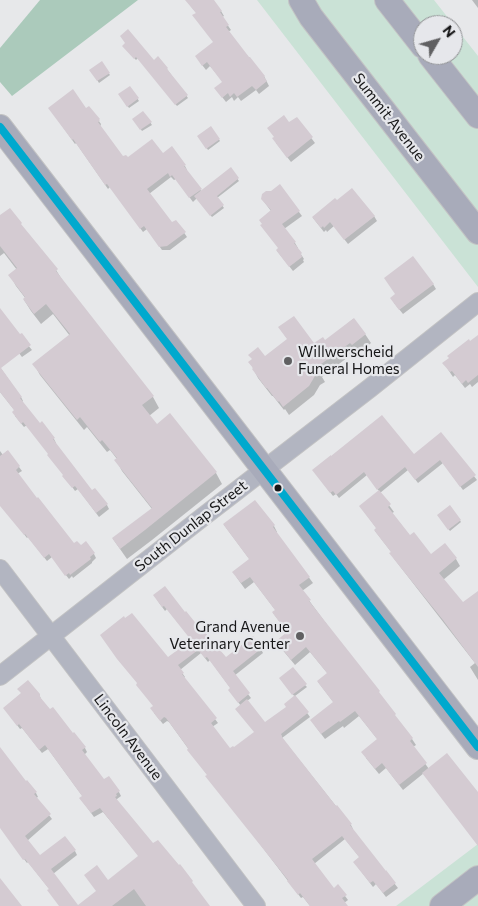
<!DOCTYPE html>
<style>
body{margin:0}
#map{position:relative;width:478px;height:906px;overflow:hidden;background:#e7e8ea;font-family:Commissioner,sans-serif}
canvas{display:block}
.north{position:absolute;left:413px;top:15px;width:50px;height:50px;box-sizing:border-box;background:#e6e7eb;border:1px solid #939497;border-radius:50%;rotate:52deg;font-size:14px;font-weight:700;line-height:20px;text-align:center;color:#171718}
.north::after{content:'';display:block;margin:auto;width:18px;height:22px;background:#606062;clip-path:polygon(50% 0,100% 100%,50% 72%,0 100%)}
</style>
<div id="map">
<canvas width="478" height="906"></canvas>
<div class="north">N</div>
</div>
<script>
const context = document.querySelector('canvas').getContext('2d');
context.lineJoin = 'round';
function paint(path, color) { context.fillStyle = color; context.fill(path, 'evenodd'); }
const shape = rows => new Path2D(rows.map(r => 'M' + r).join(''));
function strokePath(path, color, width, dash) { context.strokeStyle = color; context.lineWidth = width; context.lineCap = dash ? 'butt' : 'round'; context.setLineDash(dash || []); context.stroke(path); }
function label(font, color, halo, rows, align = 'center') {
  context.font = font + ' Commissioner,sans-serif'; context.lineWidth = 4.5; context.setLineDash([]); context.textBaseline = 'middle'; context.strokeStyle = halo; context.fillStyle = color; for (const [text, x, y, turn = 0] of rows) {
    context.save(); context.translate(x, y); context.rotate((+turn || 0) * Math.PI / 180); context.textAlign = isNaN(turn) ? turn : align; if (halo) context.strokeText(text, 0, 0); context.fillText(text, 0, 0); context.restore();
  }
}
const green = shape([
 [257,0,434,0,478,56,478,287],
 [423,25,453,25,453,55,423,55],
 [478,844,478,906,396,906,412,894]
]);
const forest = shape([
 [40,0,138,0,12,96,0,82,0,48]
]);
const shadow = shape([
 [186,0,212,0,221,11,224,16,222,17,231,30,228,32,264,76,269,86,259,94,256,90,241,101,238,97,234,101,232,97,226,102,219,93,223,82,210,66,206,70,199,61,214,43,197,14],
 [472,0,478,0,478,8],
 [127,44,153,61,167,69,188,98,177,106,138,58,136,60,125,48],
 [101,63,110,75,99,83,91,70],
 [130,87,139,101,129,108,120,94],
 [86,109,98,120,101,124,100,127,123,158,128,159,163,155,185,166,187,170,186,171,202,192,230,169,239,181,217,198,224,208,212,217,197,198,193,202,176,179,174,180,171,177,149,194,172,224,176,221,187,237,170,250,162,250,147,229,143,232,110,187,108,189,76,143,75,144,52,112],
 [143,112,152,125,142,131,134,119],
 [296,118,315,143,291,162,276,143,289,124],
 [211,128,220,141,208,150,199,136],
 [262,199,299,212,302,216,284,229,295,243,298,248,297,248,304,259,303,260,304,262,293,271,277,251,280,249,271,211],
 [374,216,377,221,348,244,334,226,327,232,326,230,324,232,313,218],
 [0,217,26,233,56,270,63,281,153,397,159,408,149,416,156,425,216,473,222,484,152,540,127,559,113,539,152,509,122,471,116,460,117,459,110,450,107,452,87,427,84,430,40,375,34,364,70,336,53,314,41,324,31,311,24,300,26,299,16,286,10,275,17,270,4,253,0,256],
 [433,284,436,289,403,314,394,303,396,294],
 [0,311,32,350,22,357,0,329],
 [353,319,365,334,371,343,358,354,356,351,322,377,325,382,320,385,314,395,289,415,285,409,284,410,273,396,272,396,258,378,250,362,264,358,288,340,280,328,314,345,325,342],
 [478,340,478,382,472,387,470,384,465,388,455,375,453,377,447,368],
 [0,367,21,397,23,401,22,402,39,425,42,423,54,439,56,443,55,444,92,491,94,489,107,505,109,509,99,517,78,489,75,491,50,455,27,425,24,427,15,416,15,411,0,392],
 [441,434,477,480,463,490,443,463,418,483,408,470,380,493,394,512,392,513,410,536,430,556,445,544,456,559,460,566,443,580,463,604,478,593,478,680,470,667,475,663,395,560,391,554,392,553,375,531,377,529,360,506,379,491,367,475,339,498,336,494,333,496,316,474,414,456],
 [0,451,3,455,7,451,22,471,17,474,74,545,81,547,94,554,96,558,92,562,92,563,73,578,72,576,69,579,52,557,47,561,28,537,27,538,0,503],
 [450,506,461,522,450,531,440,517],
 [224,525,274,526,277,532,276,533,313,583,302,591,412,739,416,745,413,747,429,769,478,795,478,845,424,773,403,790,386,768,379,774,366,758,378,740,359,716,344,728,343,726,325,739,315,726,334,703,318,682,328,674,310,652,295,665,281,648,277,642,288,633,273,613,276,611,254,582,245,589,237,578,234,572,250,560],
 [157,600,185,614,226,659,261,649,263,653,234,676,251,698,247,701,265,724,287,707,295,697,282,681,305,685,307,687,295,696,310,717,282,738,351,825,353,829,352,830,398,888,386,897,376,884,373,887,357,866,360,858,345,839,314,864,334,890,345,896,348,900,344,903,346,906,310,906,303,897,301,898,208,776,169,722,167,721,163,724,154,713,154,707,168,659,192,640,167,609,165,611],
 [201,653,208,662,210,660,231,689,232,694,241,706,255,733,234,749,230,749,212,727,218,723,184,678,185,677,180,670],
 [39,694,42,701,85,748,87,752,84,755,104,781,119,792,121,796,117,799,117,801,152,845,209,906,79,906,139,856,103,812,94,817,83,802,83,797,48,749,42,753,22,728,20,729,7,712],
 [0,749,26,782,36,793,38,797,36,798,52,819,27,841,39,857,75,851,77,855,53,874,77,906,60,906,50,890,28,862,27,863,0,827]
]);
const building = shape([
 [185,0,214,0,222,11,220,12,229,25,226,27,249,57,250,57,265,76,264,77,267,81,256,90,252,86,237,97,234,93,230,97,228,93,222,98,214,88,222,82,207,62,202,66,195,56,213,42,192,15,196,13],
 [128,29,154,60,158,56,168,68,167,69,188,95,175,105,136,57,134,59,122,46,125,43,120,36],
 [102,61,110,73,97,81,89,70],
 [130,86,139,98,127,107,118,94],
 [73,89,86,108,89,106,100,119,99,120,100,121,98,122,123,156,126,155,128,157,152,139,163,153,172,146,186,165,184,166,202,189,189,198,172,175,170,177,168,173,147,189,172,222,176,220,186,232,167,246,159,247,144,226,140,229,107,184,105,185,73,139,72,140,48,108],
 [143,111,152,122,140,130,132,119],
 [284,115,289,122,297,117,313,137,287,158,272,138,274,137,267,128],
 [211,126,220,139,206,149,197,136],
 [231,167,239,178,217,196,224,205,210,216,194,196],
 [280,184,300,211,282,224,296,242,294,243,302,253,301,254,302,257,289,267,276,250,278,248,260,225,262,224,259,220,271,210,261,199,262,194,266,191,271,191],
 [352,188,375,216,344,240,330,222,324,228,323,226,321,228,312,217,335,198,337,200],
 [10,208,22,223,21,224,58,269,56,271,154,396,142,405,157,424,170,413,217,472,145,530,120,549,112,538,152,508,114,460,117,458,102,440,100,442,80,417,77,420,32,364,70,334,46,304,34,314,23,299,25,297,8,275,17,268,0,246,0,215],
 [413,256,434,284,399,310,390,298,395,294,384,278],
 [0,308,20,334,22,333,31,345,1,368,22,397,20,398,40,423,42,421,55,438,53,439,92,490,95,488,108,504,96,513,75,486,72,488,62,476,63,475,47,455,48,454,23,422,21,424,12,412,14,410,0,392],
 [294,316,314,343,323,337,325,340,354,318,366,334,352,345,350,343,317,367,321,372,315,376,309,386,283,407,279,401,278,402,267,388,266,388,252,369,253,368,248,362,252,359,248,355,258,347,265,356,287,339,278,327],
 [478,335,478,375,468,383,466,380,462,384,452,371,450,372,442,363,449,358,447,356,469,339,470,341],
 [382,415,414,454,441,432,476,475,460,487,440,460,415,480,405,467,377,490,364,472,336,495,333,491,330,493,312,470,331,455,331,456],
 [8,450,20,466,16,470,37,498,38,497,74,543,77,541,81,545,86,541,95,553,90,557,91,559,70,575,69,573,65,576,49,554,44,558,25,534,24,535,0,506,0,456],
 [379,490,391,504,388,507,410,535,414,532,431,554,445,543,457,558,439,573,463,602,478,591,478,667,443,620,389,553,391,552,374,530,376,528,359,506],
 [255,500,275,525,273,527,310,577,299,585,311,600,309,601,380,691,379,692,396,714,395,715,413,738,410,741,427,763,399,785,382,763,375,769,361,752,377,739,355,711,340,722,339,721,321,734,310,720,333,702,317,681,327,673,306,647,291,660,276,641,287,632,272,612,275,610,250,577,241,583,232,572,249,559,223,524],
 [450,505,461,520,448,530,437,515],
 [165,586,185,612,186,611,202,631,203,630,226,657,253,636,262,648,233,671,250,693,238,703,228,690,230,688,207,657,205,658,198,650,178,665,184,673,182,674,217,718,211,723,230,748,233,746,234,747,254,732,235,709,247,699,265,722,286,707,284,704,295,695,309,712,281,734,282,736,282,737,336,806,337,805,352,824,350,825,386,871,386,870,396,883,383,893,373,881,370,883,353,862,359,857,342,836,312,859,334,888,338,884,347,895,342,898,348,906,310,906,300,893,298,895,287,881,288,880,205,776,207,775,187,750,188,748,166,718,164,717,160,721,150,708,153,706,136,685,137,683,117,659,100,635,124,616,125,618,132,613,168,657,191,640,164,606,162,607,153,595],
 [293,667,307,684,292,695,279,678],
 [28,680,40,694,40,697,50,709,53,707,73,733,74,732,86,747,82,750,104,779,109,776,120,791,116,794,117,796,115,797,153,843,158,840,179,865,180,864,193,881,192,882,210,906,146,906,134,889,112,906,59,906,47,890,49,889,25,859,23,860,0,828,0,747,26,781,27,780,37,792,34,794,51,814,25,836,40,855,65,836,76,850,51,869,78,905,96,891,84,875,97,865,108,880,138,856,100,808,91,813,79,798,82,796,45,745,39,750,19,724,17,726,3,708,21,693,17,689],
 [447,753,478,792,478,846,422,773],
 [0,878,22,906,0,906]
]);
const street = shape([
 [0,569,256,906],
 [0,676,204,516,370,388,478,302]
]);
const secondary = shape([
 [301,0,311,17,478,232],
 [387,0,423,46],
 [430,55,478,116],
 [0,127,478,747],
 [442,906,478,878]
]);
const bus1 = shape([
 [0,127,478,747]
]);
const markers = [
 [288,361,5,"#606062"],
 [278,488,4.5,"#171718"],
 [300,636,5,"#606062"]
];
const streetNames = [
 ["Summit Avenue",389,117,52],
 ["South Dunlap Street",191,526,-38],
 ["Lincoln Avenue",128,737,53]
];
const poiNames = [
 ["Willwerscheid",298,352],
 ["Funeral Homes",298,369],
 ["Grand Avenue",290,627,"right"],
 ["Veterinary Center",290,644,"right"]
];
paint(green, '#cae2d6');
paint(forest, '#abcabb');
paint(shadow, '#0003');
paint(building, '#d4cbd2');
strokePath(street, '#c2c2c3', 20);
strokePath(secondary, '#c2c2c3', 26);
strokePath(street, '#b2b5c1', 18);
strokePath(secondary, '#a8abba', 24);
strokePath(bus1, '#00a9ce', 8);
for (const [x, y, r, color] of markers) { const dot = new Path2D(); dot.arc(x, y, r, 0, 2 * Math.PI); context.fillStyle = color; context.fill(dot); strokePath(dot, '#e6e7eb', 2); }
label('15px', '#171718', '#e6e7eb', streetNames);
label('15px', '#171718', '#e6e7eb', poiNames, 'left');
</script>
